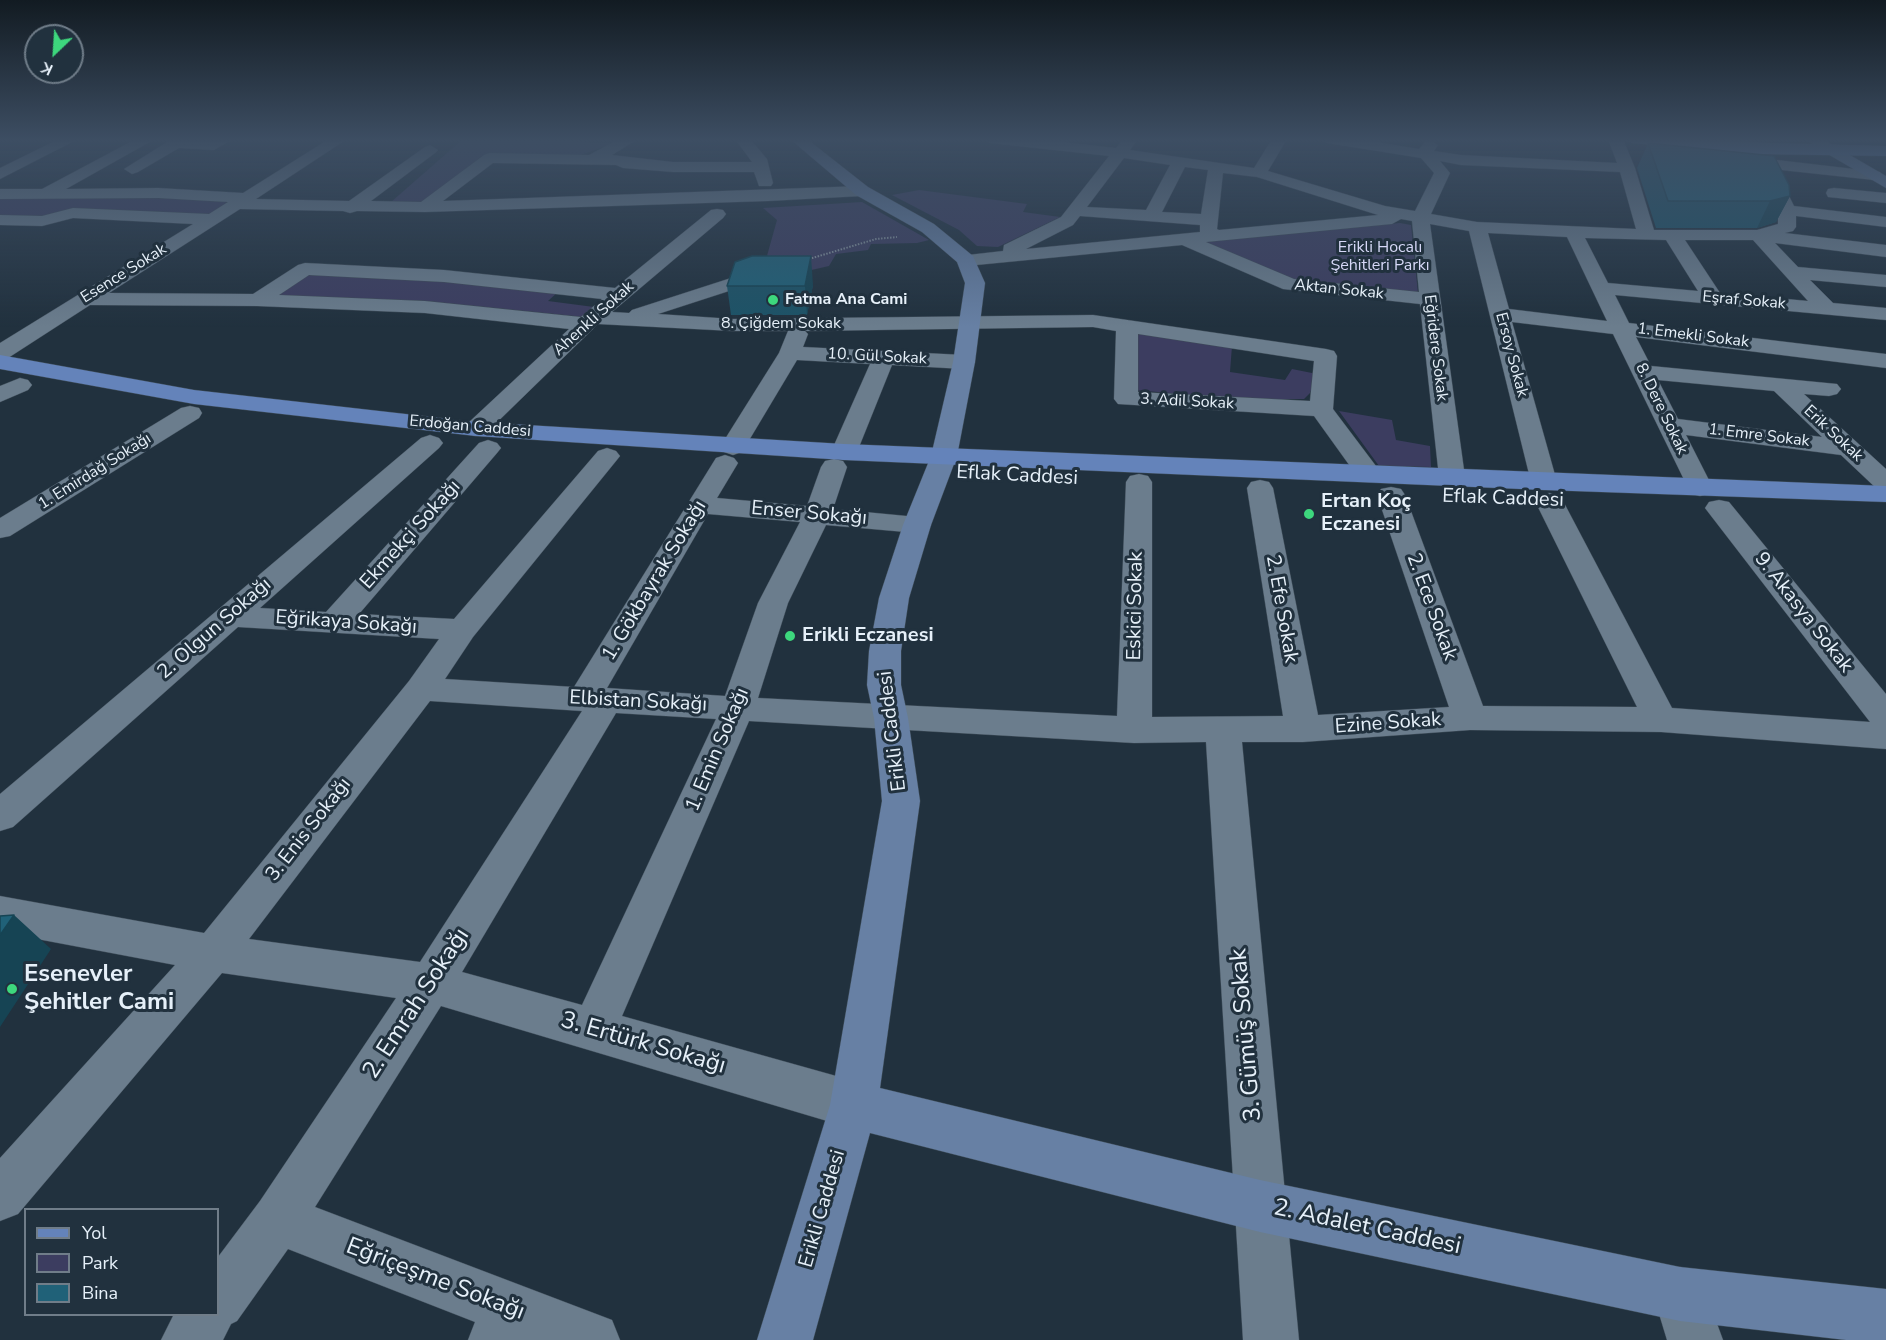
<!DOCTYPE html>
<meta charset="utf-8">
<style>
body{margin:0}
#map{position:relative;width:1886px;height:1340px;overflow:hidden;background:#21313e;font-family:"Nunito Sans",sans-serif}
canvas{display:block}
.legend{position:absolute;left:24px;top:1208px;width:195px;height:108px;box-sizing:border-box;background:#21313e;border:2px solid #707d89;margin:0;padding:8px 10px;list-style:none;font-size:18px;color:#e6f0f9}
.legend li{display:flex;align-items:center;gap:12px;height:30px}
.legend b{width:30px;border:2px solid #707d89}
.north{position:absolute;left:24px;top:24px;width:60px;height:60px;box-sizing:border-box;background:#21313e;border:2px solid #707d89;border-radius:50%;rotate:205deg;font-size:16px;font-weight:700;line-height:24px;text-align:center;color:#e6f0f9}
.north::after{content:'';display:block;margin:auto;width:21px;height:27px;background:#3dd77d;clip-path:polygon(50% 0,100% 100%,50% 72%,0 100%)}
</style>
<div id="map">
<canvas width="1886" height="1340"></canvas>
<ul class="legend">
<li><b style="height:8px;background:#6483ba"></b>Yol</li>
<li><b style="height:16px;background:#3c3d60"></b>Park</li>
<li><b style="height:16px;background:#206178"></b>Bina</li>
</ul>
<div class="north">K</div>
</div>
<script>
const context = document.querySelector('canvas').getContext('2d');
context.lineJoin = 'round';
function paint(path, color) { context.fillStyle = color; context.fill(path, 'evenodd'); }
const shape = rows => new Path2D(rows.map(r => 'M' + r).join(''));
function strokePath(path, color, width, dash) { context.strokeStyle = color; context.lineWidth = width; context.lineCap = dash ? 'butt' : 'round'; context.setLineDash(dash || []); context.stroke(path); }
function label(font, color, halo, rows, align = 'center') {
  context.font = font + ' "Nunito Sans",sans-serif'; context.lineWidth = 6; context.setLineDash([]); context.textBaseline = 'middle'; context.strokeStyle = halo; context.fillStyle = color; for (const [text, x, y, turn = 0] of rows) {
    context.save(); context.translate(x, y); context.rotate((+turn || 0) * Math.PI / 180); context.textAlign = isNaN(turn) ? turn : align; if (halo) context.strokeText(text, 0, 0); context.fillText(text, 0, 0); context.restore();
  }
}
const green = shape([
 [463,139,494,139,615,143,581,155,482,156,424,202,391,202],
 [919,190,1027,204,1023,212,1060,217,998,247,977,246,959,230,892,195],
 [0,198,157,198,219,200,228,203,207,216,66,211,47,219,0,217],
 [862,202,929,240,917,243,871,244,868,250,836,254,829,266,763,281,765,263,777,220,763,208],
 [1400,223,1411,225,1418,293,1297,283,1204,241],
 [309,272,443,279,559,291,548,301,594,307,584,317,425,301,274,297],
 [1143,331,1232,346,1230,372,1285,380,1292,369,1317,374,1310,393,1304,399,1245,399,1133,390,1133,336],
 [1339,411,1392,420,1396,440,1430,446,1431,467,1379,466]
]);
const path = shape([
 [809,259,876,239,897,237]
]);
const minor = shape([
 [59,139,78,139,0,179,0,168,59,139],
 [136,139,155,139,66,189,158,188,243,193,329,139,347,139,256,199,349,201,425,147,430,145,438,150,435,153,371,201,421,202,484,155,489,153,589,155,619,139,638,139,612,155,673,162,752,162,735,139,750,139,767,159,773,183,771,186,759,186,754,172,673,172,623,168,616,165,493,163,443,201,862,186,870,191,862,196,768,201,425,212,357,211,350,213,343,211,240,209,109,293,253,294,298,265,305,263,444,270,615,288,711,210,717,209,723,210,726,214,723,218,612,312,629,313,632,310,762,268,769,270,772,274,769,278,658,314,733,319,1093,315,1326,349,1334,351,1337,356,1333,409,1382,474,1378,480,1369,482,1360,480,1314,416,1118,404,1114,399,1116,331,1093,327,805,331,808,334,803,347,964,355,972,357,975,362,972,367,964,369,892,365,857,452,853,457,844,460,835,457,831,452,870,364,797,360,742,452,733,455,724,452,720,447,779,353,788,331,733,331,598,324,485,434,476,436,467,434,464,429,467,424,569,329,425,313,257,306,90,305,8,358,0,360,0,343,193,224,73,218,42,226,0,225,0,215,42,216,73,208,209,214,228,202,158,198,0,199,0,189,42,189,136,139],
 [309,275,444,282,602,299,581,317,425,301,279,295,309,275],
 [1138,334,1314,361,1310,401,1138,392,1138,334],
 [233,139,214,150,179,148,138,172,132,174,124,169,172,139,233,139],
 [983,139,1035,139,1116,148,1123,139,1138,139,1130,150,1254,168,1272,139,1287,139,1268,171,1385,206,1415,211,1434,173,1421,158,1327,143,1320,139,1358,139,1419,149,1425,142,1430,140,1438,145,1434,151,1461,155,1617,163,1608,139,1623,139,1635,168,1654,230,1757,230,1778,224,1778,210,1768,186,1752,163,1754,160,1760,158,1880,172,1882,175,1874,180,1772,169,1784,186,1794,206,1886,217,1886,227,1796,216,1796,227,1793,231,1785,233,1886,245,1886,257,1775,243,1798,267,1886,275,1886,287,1810,280,1833,303,1886,308,1886,320,1615,295,1629,323,1886,354,1886,368,1636,337,1651,366,1837,384,1841,389,1837,394,1829,396,1804,394,1886,469,1886,491,1877,489,1841,455,1686,435,1713,488,1709,494,1700,496,1691,494,1613,334,1512,322,1557,482,1553,488,1544,490,1535,488,1531,482,1469,231,1430,224,1465,477,1461,483,1452,485,1443,483,1439,477,1420,304,1283,289,1182,245,966,266,959,264,957,260,959,256,1003,251,1004,245,1061,217,1109,156,990,143,983,139],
 [1124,158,1170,165,1146,210,1087,207,1124,158],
 [1440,161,1461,165,1620,172,1636,229,1477,222,1431,214,1450,173,1440,161],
 [1185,167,1208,170,1201,214,1162,212,1185,167],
 [1223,173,1257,177,1378,215,1219,230,1217,229,1223,173],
 [1080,216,1200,225,1200,232,1026,249,1073,225,1080,216],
 [1401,219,1412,221,1419,292,1294,279,1206,242,1392,224,1401,219],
 [1488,233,1567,237,1607,321,1509,309,1488,233],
 [1585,238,1666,240,1698,291,1608,283,1585,238],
 [1685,240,1753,240,1808,301,1720,293,1685,240],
 [1658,380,1774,391,1822,437,1678,419,1658,380],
 [1803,139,1823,139,1826,143,1819,147,1803,139],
 [1834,188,1886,193,1886,203,1828,197,1826,193,1828,189,1834,188],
 [20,378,28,380,32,385,28,390,0,402,0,386,20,378],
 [190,406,199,408,202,413,199,418,10,536,0,538,0,518,181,408,190,406],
 [430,435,439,438,443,443,439,448,260,608,326,612,479,443,488,440,497,443,501,448,497,453,359,614,454,619,598,451,607,448,616,451,620,456,616,461,473,637,445,679,574,687,716,458,725,455,734,458,738,463,717,498,807,506,821,467,825,461,834,459,843,461,847,467,833,509,917,517,927,519,931,525,927,531,917,533,826,525,788,603,758,698,1117,716,1126,482,1130,476,1139,474,1148,476,1152,482,1152,717,1283,716,1247,488,1251,482,1260,480,1269,482,1273,488,1318,715,1449,707,1377,495,1381,489,1391,487,1401,489,1405,495,1483,706,1637,707,1535,501,1539,495,1549,493,1559,495,1563,501,1672,708,1870,722,1705,508,1709,502,1719,500,1729,502,1886,694,1886,749,1661,732,1470,730,1303,742,1242,742,1299,1340,1243,1340,1206,742,1134,743,749,721,622,1016,854,1081,871,1088,878,1105,871,1122,854,1129,441,1006,315,1207,612,1320,620,1340,468,1340,475,1322,288,1249,237,1321,231,1324,223,1340,161,1340,174,1314,218,1314,218,1257,260,1201,396,998,222,973,18,1214,0,1221,0,1158,175,965,0,932,0,896,204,933,409,681,439,639,238,627,13,827,0,831,0,794,421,438,430,435],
 [708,514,800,522,758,603,725,696,607,688,708,514],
 [430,701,582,711,420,962,249,939,430,701],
 [616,713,716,719,582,1005,462,972,616,713],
 [1680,1267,1699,1275,1723,1340,1667,1340,1653,1294,1661,1275,1680,1267]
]);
const secondary = shape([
 [790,139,807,139,868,187,934,224,973,256,985,283,975,362,957,456,931,525,909,598,901,651,901,685,908,718,920,801,880,1088,1260,1180,1680,1267,1886,1289,1886,1340,1846,1340,1680,1321,1260,1232,870,1133,813,1340,757,1340,830,1105,882,801,874,718,867,685,869,651,879,598,903,525,931,456,953,362,965,283,957,262,922,232,856,195,790,139],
 [1816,139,1824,140,1886,176,1886,188,1814,146,1812,143,1816,139]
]);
const primary = shape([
 [1625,139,1886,146,1886,156,1751,154,1632,143,1625,139],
 [0,355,194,390,476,422,844,444,1886,486,1886,502,1544,490,844,460,476,436,194,404,0,369,0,355]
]);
const wall = shape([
 [1648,143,1790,196,1776,222,1757,228,1656,228,1637,168],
 [813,285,807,315,731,315,727,286]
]);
const shadedWall = shape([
 [1790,196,1776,222,1757,228,1770,201],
 [811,256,813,285,807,315,805,286],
 [14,915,51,949,0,1027,0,935]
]);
const building = shape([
 [1648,143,1774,156,1789,185,1790,196,1770,201,1668,201,1648,143],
 [752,256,811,256,805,286,727,286,735,262,752,256],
 [14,915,0,935,0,916,14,915]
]);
const markers = [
 [773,300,6,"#3dd77d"],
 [1309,514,6,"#3dd77d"],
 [790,636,6,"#3dd77d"],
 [12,989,6,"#3dd77d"]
];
const farParknames = [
 ["Erikli Hocalı",1380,248],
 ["Şehitleri Parkı",1380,266]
];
const farStreetnames = [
 ["Esence Sokak",124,274,-32],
 ["Aktan Sokak",1339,290,6],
 ["Eşraf Sokak",1744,301,5],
 ["Ahenkli Sokak",594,319,-42],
 ["8. Çiğdem Sokak",781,324],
 ["1. Emekli Sokak",1693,336,7],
 ["Eğridere Sokak",1435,348,83],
 ["Ersoy Sokak",1511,355,75],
 ["10. Gül Sokak",877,357,3],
 ["3. Adil Sokak",1187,402,3],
 ["8. Dere Sokak",1661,409,64],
 ["Erdoğan Caddesi",470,427,5],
 ["Erik Sokak",1833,434,43],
 ["1. Emre Sokak",1759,436,7],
 ["1. Emirdağ Sokağı",95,472,-32]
];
const farPoinames = [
 ["Fatma Ana Cami",785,300]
];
const streetNames = [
 ["Eflak Caddesi",1017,476,3],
 ["Eflak Caddesi",1503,499,2],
 ["Enser Sokağı",809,514,5],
 ["Ekmekçi Sokağı",411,535,-48],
 ["1. Gökbayrak Sokağı",655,581,-59],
 ["Eskici Sokak",1136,606,-89],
 ["2. Ece Sokak",1431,607,70],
 ["2. Efe Sokak",1281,609,80],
 ["9. Akasya Sokak",1803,613,52],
 ["Eğrikaya Sokağı",346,623,4],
 ["2. Olgun Sokağı",215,629,-41],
 ["Elbistan Sokağı",638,702,3],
 ["Ezine Sokak",1388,724,-4],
 ["Erikli Caddesi",893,731,-97],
 ["1. Emin Sokağı",718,750,-67],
 ["3. Enis Sokağı",309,830,-52],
 ["Erikli Caddesi",823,1209,-74]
];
const poiNames = [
 ["Ertan Koç",1321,502],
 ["Eczanesi",1321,525],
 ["Erikli Eczanesi",802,636]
];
const nearPoinames = [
 ["Esenevler",24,975],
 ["Şehitler Cami",24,1003]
];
const nearStreetnames = [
 ["2. Emrah Sokağı",417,1004,-57],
 ["3. Gümüş Sokak",1247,1035,-95],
 ["3. Ertürk Sokağı",643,1044,16],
 ["2. Adalet Caddesi",1367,1228,12],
 ["Eğriçeşme Sokağı",435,1280,21]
];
paint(green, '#3c3d60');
strokePath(minor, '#3e4c58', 1);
strokePath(secondary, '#3e4c58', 1);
strokePath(primary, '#3e4c58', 1);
strokePath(path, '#85929d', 2, [1.5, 1.5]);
paint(minor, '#6b7d8d');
paint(secondary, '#6780a4');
paint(primary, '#6483ba');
paint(wall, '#1c5367');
paint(shadedWall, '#164454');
paint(building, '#206178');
strokePath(building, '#164454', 1.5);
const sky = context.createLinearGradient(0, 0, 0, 327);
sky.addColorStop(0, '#121b22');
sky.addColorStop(0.43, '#3d4e63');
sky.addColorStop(1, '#3d4e6300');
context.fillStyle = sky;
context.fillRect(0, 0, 1886, 327);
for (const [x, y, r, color] of markers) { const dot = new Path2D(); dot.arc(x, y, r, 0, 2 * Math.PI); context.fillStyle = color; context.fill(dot); strokePath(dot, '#21313e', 2); }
label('16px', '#d6d8f7', '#21313e', farParknames);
label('16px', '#e6f0f9', '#21313e', farStreetnames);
label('bold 16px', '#e6f0f9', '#21313e', farPoinames, 'left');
label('20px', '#e6f0f9', '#21313e', streetNames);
label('bold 20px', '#e6f0f9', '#21313e', poiNames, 'left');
label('bold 24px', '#e6f0f9', '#21313e', nearPoinames, 'left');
label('24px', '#e6f0f9', '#21313e', nearStreetnames);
</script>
